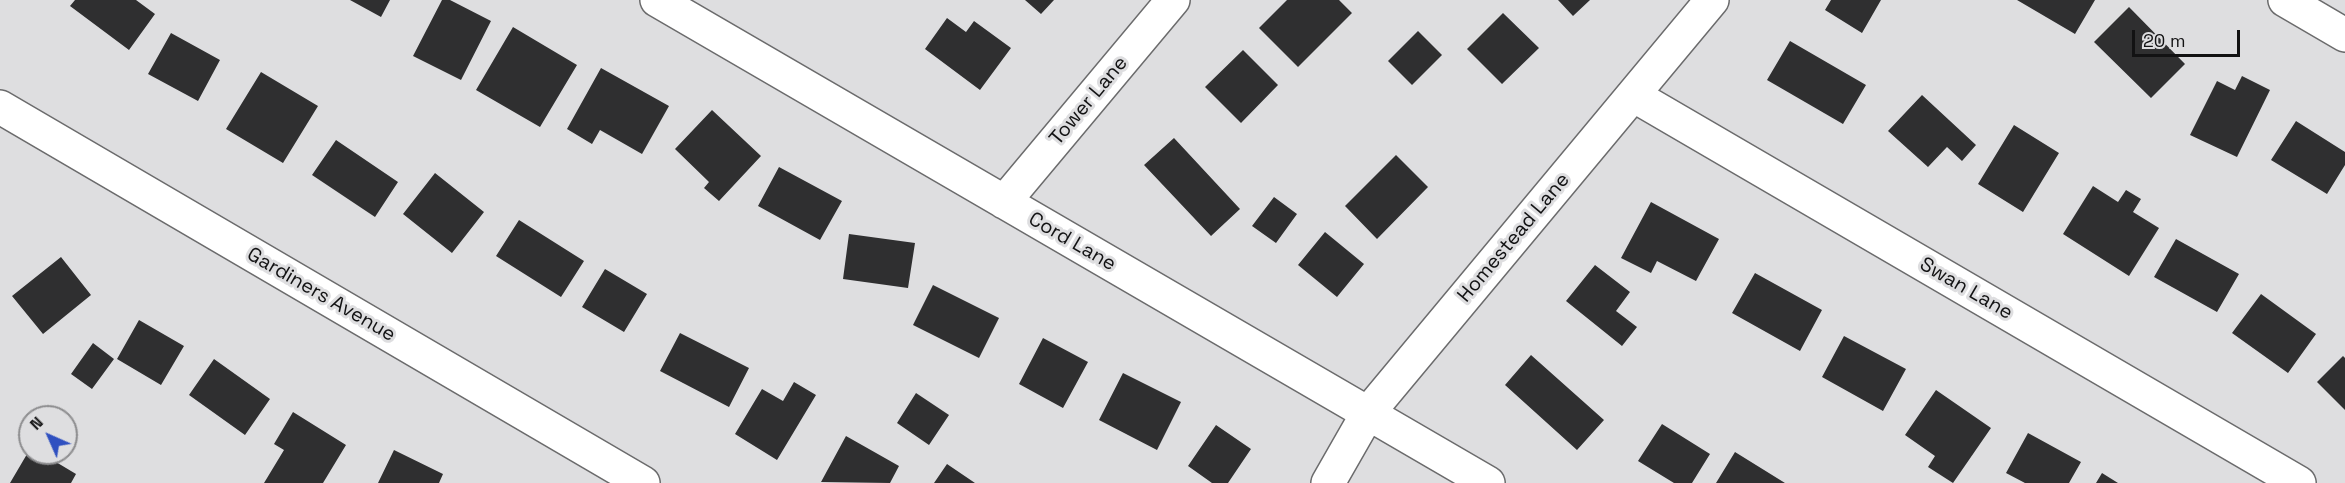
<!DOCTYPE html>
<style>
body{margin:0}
#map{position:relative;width:2345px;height:483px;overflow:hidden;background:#dedee0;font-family:"Space Grotesk",sans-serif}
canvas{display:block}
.north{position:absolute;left:18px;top:405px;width:60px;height:60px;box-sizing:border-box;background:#dedee0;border:2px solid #8c8c8e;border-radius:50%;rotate:315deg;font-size:16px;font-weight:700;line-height:24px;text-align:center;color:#121213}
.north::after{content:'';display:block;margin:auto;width:21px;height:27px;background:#2f50c0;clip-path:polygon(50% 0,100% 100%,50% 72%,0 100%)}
.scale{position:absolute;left:2132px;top:30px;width:108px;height:27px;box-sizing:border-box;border:3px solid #121213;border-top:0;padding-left:8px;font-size:18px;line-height:21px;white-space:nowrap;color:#121213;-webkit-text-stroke:4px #dedee0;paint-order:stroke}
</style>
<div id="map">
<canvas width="2345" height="483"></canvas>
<div class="north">N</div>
<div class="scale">20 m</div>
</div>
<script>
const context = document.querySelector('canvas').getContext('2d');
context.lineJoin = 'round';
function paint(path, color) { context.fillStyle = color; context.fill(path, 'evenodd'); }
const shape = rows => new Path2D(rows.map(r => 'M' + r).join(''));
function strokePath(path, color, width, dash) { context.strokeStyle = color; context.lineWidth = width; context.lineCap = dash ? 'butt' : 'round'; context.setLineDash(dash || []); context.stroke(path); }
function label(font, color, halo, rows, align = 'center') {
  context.font = font + ' "Space Grotesk",sans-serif'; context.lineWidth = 6; context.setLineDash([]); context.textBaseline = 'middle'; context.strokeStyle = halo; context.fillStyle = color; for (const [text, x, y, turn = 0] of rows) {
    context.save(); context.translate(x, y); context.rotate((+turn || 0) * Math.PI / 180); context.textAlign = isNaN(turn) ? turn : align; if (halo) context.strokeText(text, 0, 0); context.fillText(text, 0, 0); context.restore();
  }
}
const building = shape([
 [75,0,136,0,155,14,129,50,70,6],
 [350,0,390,0,381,17],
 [442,0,450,0,491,21,461,80,413,56],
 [1025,0,1054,0,1041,14],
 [1287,0,1339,0,1352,13,1298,67,1259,28],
 [1558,0,1590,0,1573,16],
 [1831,0,1881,0,1862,33,1825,10],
 [2017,0,2095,0,2075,34],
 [2129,7,2185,64,2151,98,2094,42],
 [1503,13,1539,48,1502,84,1467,49],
 [947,18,966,32,974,21,1011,48,980,90,925,49],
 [513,27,577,65,540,127,476,90],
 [1418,31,1442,55,1412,85,1388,61],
 [171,33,220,60,198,101,148,74],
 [1790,41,1866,85,1843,124,1767,80],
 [1243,50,1278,85,1241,123,1205,87],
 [601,68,669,106,642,154,600,130,592,144,567,129],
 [261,72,318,106,283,163,226,129],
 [2242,76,2270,90,2237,157,2190,135,2217,81,2235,90],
 [1922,95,1976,145,1962,161,1947,147,1928,167,1888,131],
 [712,110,761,156,719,201,704,188,709,182,675,149],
 [2296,121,2345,152,2345,165,2327,194,2271,160],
 [2014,125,2059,153,2023,212,1978,184],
 [1174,138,1240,209,1211,236,1144,165],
 [336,140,398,182,375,217,312,175],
 [1396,155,1428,187,1377,239,1345,206],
 [779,167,842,201,820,240,758,206],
 [435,173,484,212,452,253,403,214],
 [2093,186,2118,202,2126,190,2141,199,2133,212,2159,228,2129,276,2063,234],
 [1274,197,1297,214,1276,243,1252,226],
 [1651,202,1719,239,1696,281,1657,261,1651,273,1621,258],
 [519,220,584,261,561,297,496,256],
 [1325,232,1364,264,1337,297,1298,265],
 [849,234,915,243,908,288,843,279],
 [2176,239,2239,274,2217,312,2154,277],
 [61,257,91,295,43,334,12,296],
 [1595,265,1630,292,1616,311,1637,327,1622,346,1566,301],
 [605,269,647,294,624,332,582,307],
 [1755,273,1822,310,1800,351,1732,313],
 [933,285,999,318,979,358,913,325],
 [2261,294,2316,334,2288,373,2232,333],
 [139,320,184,346,161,385,117,359],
 [680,333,749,368,729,407,660,371],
 [1844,336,1906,369,1883,411,1822,377],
 [1043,338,1088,362,1063,408,1019,384],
 [93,343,114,359,92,389,71,374],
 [1531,355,1604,420,1577,450,1505,385],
 [2343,356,2345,358,2345,410,2317,382],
 [214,359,270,399,245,435,189,395],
 [1123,373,1181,402,1157,450,1099,420],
 [794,382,816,395,777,460,735,434,762,389,783,401],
 [1936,390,1991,428,1953,483,1928,467,1935,456,1905,435],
 [916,393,949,415,929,445,897,423],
 [293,412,346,445,323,483,264,483,284,450,274,444],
 [1662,424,1710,454,1692,483,1674,483,1638,461],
 [1216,425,1251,449,1228,483,1212,483,1188,466],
 [2028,433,2081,462,2069,483,2025,483,2006,473],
 [846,436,899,466,890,483,821,482],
 [30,449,30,453,41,453,76,474,71,483,10,483],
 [394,450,443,474,439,483,378,483],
 [1735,452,1785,483,1716,483],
 [947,464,975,483,934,483],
 [2102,473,2118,483,2096,483]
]);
const street = shape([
 [657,0,1488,483],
 [2285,0,2345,35],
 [1633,95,2299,483],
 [1004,202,1173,0],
 [1328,483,1368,413,1712,0]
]);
const secondary = shape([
 [0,107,643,483]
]);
const streetNames = [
 ["Tower Lane",1089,101,-50],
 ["Homestead Lane",1514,238,-50],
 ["Cord Lane",1072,242,30],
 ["Swan Lane",1966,289,30],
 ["Gardiners Avenue",321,295,30]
];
paint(building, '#2f2f30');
strokePath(street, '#6b6b6c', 36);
strokePath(secondary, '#6b6b6c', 36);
strokePath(street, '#fff', 33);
strokePath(secondary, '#fff', 33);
label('20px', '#121213', '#dedee0', streetNames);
</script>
